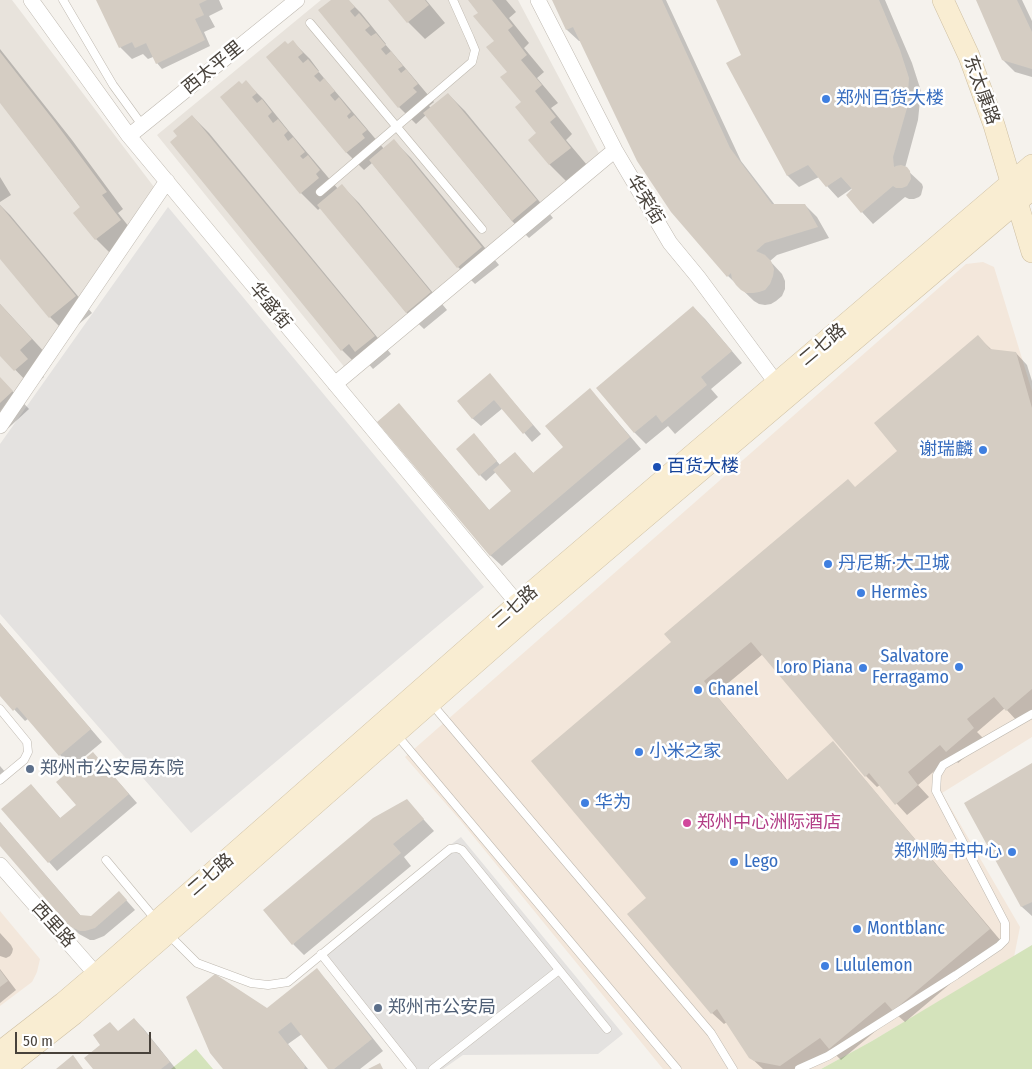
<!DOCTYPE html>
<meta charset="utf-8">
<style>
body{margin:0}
#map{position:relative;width:1032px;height:1069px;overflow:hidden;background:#f5f2ed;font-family:"Fira Sans Condensed",sans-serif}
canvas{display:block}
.scale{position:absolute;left:15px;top:1032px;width:136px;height:22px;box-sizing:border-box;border:2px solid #48423b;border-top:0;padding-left:6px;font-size:15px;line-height:18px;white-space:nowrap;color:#48423b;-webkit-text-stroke:4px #fff;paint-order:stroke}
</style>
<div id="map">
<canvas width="1032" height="1069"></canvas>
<div class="scale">50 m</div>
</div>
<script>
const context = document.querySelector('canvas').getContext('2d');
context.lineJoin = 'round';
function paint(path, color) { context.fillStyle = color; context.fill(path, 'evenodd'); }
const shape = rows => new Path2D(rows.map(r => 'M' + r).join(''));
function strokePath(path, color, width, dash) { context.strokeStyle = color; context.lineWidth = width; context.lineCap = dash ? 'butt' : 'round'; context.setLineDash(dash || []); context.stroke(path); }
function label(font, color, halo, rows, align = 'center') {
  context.font = font + ' "Fira Sans Condensed","Noto Sans SC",sans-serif'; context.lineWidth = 5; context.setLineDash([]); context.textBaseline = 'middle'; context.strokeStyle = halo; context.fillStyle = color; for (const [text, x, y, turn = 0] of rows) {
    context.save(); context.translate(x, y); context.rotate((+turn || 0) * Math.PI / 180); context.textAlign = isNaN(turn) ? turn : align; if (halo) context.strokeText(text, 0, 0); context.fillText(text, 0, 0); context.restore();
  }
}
const residential = shape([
 [0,0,12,0,154,187,15,391,0,411],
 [321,0,518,0,600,155,346,369,157,135]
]);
const commercial = shape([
 [983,262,994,267,1032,391,1032,737,942,793,1020,927,1014,957,872,1041,821,1069,663,1069,460,820,405,757,966,264],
 [0,911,40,959,37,972,32,982,0,1006]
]);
const green = shape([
 [1032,945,1032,1069,821,1069,872,1041],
 [196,1049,213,1069,171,1069]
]);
const parking = shape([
 [168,207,484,587,191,833,0,614,0,444],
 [461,837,623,1034,598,1054,463,1055,443,1069,407,1069,316,954,442,851]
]);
const shadow = shape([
 [97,0,219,0,223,9,209,16,215,27,204,32,210,46,162,69,157,63,153,57,148,59,143,54,132,59,120,47],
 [333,0,348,0,361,13,386,44,385,44,434,102,429,106,431,108,448,94,465,111,553,218,529,238,512,221,426,115,416,124,399,107],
 [390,0,426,0,445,23,425,39,408,22],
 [469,0,506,0,516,12,509,18,529,43,524,48,544,72,537,78,558,103,551,108,572,134,566,140,587,165,567,182,550,165,530,140,538,133,508,72,496,41,480,13],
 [553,0,666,0,741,161,775,205,805,205,817,217,829,238,777,255,770,261,782,274,785,281,785,289,782,296,776,301,771,304,765,305,759,304,754,301,728,276,580,41,579,41,567,30],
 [717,0,885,0,912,63,921,91,918,120,905,168,922,184,923,187,921,195,919,197,914,199,909,199,905,197,873,224,862,212,854,187,838,198,827,186,819,177,799,187,788,176,743,56],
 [977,0,1022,0,1032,21,1032,77,1015,72,1003,60],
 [293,42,310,59,319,71,318,71,384,149,394,141,411,158,499,265,475,284,458,267,372,163,364,170,347,153,268,57],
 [0,49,72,140,123,209,118,213,137,237,113,256,96,239,81,208,0,101],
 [246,82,263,99,288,130,338,189,342,186,359,203,447,310,424,329,406,312,321,207,318,210,301,193,242,86],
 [192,116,209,133,391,354,373,369,366,361,359,367,342,350,179,136],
 [0,177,11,195,0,202],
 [0,205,10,215,92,313,67,334,50,317,0,257],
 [0,304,48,356,36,368,44,377,32,387,0,354],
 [693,307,705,319,742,363,711,389,718,397,675,434,668,426,646,444,635,433,597,388],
 [978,337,992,350,1016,353,1027,365,1032,381,1032,710,1018,722,1005,708,977,732,985,740,958,763,952,756,918,785,929,797,907,815,880,785,877,787,866,776,763,654,715,694,788,781,833,743,844,755,1001,941,905,1022,896,1014,841,1060,831,1050,803,1069,763,1069,750,1057,727,1022,724,1024,712,1013,648,898,532,761,899,451],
 [0,378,29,409,3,433,0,433],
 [498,384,541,434,532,442,503,408,481,426,472,418],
 [601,402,641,449,502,566,490,555,408,414,490,511,513,491,497,471,486,481,480,475,480,441,500,465,515,453,534,474,565,448],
 [0,623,102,742,72,767,60,755,28,719,25,721,0,694],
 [101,762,137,803,57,871,49,862,31,785,61,819,78,805],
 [1032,765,1032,916,1022,907,966,804],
 [0,766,6,773,0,778],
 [407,801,434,831,404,857,411,866,304,955,293,944],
 [0,822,81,916,91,917,119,892,135,910,104,936,94,940,90,940,79,934,70,925,0,844],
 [0,933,11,945,13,949,12,953,10,956,6,958,0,956],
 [0,969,16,990,0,1003],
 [317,970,328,982,383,1051,360,1069,330,1069,302,1034,288,1044,308,1069,225,1069,267,1010],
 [134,1019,143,1028,176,1069,94,1069,119,1032]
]);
const building = shape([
 [96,0,207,0,199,4,204,15,195,19,205,40,156,64,146,43,135,48,132,42,119,48],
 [331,0,349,0,355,7,350,11,355,17,359,13,370,26,365,30,371,36,376,33,386,45,381,49,386,55,391,51,403,66,398,69,401,73,406,69,418,84,413,88,417,92,398,108,318,10],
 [388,0,425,0,429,5,407,23],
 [468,0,492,0,513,26,508,30,527,55,521,60,542,85,535,91,556,117,550,122,571,148,549,165,528,140,536,133,515,107,521,102,500,77,507,72,486,47,494,41,473,16,478,13],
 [552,0,662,0,730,148,772,204,805,204,818,227,765,243,756,251,765,255,771,261,774,269,773,276,770,284,765,290,759,292,753,293,746,293,741,290,736,285,732,279,731,273,727,277,671,212,637,161,573,27,566,30],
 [716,0,879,0,900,50,909,78,907,108,893,157,894,167,896,166,901,165,907,167,910,171,911,179,907,186,902,188,896,188,893,186,861,213,846,195,852,189,841,177,826,187,808,165,787,176,726,63,741,55],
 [976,0,1017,0,1032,32,1032,69,1002,60],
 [293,40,303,53,298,57,303,63,308,59,319,72,314,76,320,82,324,78,335,91,330,95,335,101,339,97,351,112,347,116,349,119,354,115,367,130,362,134,365,138,346,153,266,57,285,41,288,44],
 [0,52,55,122,107,192,102,195,121,220,95,240,73,213,80,207,0,103],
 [246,80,257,93,252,97,257,103,262,99,272,112,268,116,273,123,278,119,288,131,284,135,288,141,293,137,305,152,300,156,303,159,308,155,320,170,316,174,319,178,300,194,220,97,239,81,242,84],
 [448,93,537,200,512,221,423,113],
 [192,115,375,336,355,352,349,344,341,351,170,142,177,136,173,131],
 [394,139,482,247,457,268,369,160],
 [342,184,431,292,406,313,317,205],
 [0,205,76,296,49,318,0,259],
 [0,304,32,339,20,350,28,359,14,371,0,356],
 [693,306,732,351,701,377,707,385,662,423,656,415,634,433,596,388],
 [978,335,990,349,1016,352,1032,408,1032,689,1006,711,994,697,967,719,974,728,946,752,940,745,908,772,918,785,895,805,869,773,865,777,751,642,704,681,787,780,833,741,990,929,893,1011,885,1002,829,1049,820,1038,780,1066,754,1061,749,1058,717,1009,711,1014,627,914,646,898,531,761,671,642,664,634,848,479,855,487,897,451,874,423],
 [490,373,533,425,523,434,494,400,472,419,457,401],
 [0,377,13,391,0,403],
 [590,388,630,437,490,556,377,422,399,403,489,510,511,491,493,470,515,452,533,473,563,447,545,426],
 [474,433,497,461,479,476,456,449],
 [0,623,91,729,59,756,17,707,13,711,0,696],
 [93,752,129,794,48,863,1,809,31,784,60,818,76,805,56,782],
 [1032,763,1032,902,1021,907,964,803],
 [407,799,424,819,393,844,401,853,292,945,263,910,373,818],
 [0,822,80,915,91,916,119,891,127,900,95,928,85,931,80,931,69,926,0,846],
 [317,968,372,1039,334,1069,328,1069,291,1022,278,1032,305,1066,304,1069,223,1069,210,1053,186,997,215,974,267,1008],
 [0,970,8,981,0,987],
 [134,1018,170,1062,161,1069,93,1069,84,1058,100,1045,93,1035,110,1022,118,1031],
 [73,1055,83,1069,56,1069],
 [380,1063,383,1069,368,1069]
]);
const lane = shape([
 [63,0,113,85,142,125],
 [310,23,482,229],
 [320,192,472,62,475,50,470,38,453,0],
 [431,703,711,1033,733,1069],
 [0,709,27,742,28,752,24,760,0,780],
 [396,734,677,1069],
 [106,860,156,920],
 [168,934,197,963,251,983,268,985,288,982,450,849,457,848,462,850,607,1029],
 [321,954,412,1069],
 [433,1069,559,970],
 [799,1069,828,1056,956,975,999,946,1005,940,1005,923,936,791,937,775,943,765,1032,714]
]);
const street = shape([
 [31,0,129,136,518,604],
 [538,0,615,150,670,243,698,277,777,384],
 [129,136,297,0],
 [335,384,615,150],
 [0,426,167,181],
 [0,865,102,981]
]);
const secondary = shape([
 [943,0,969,56,994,125,1032,252],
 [0,1052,63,1003,97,974,518,604,1032,165],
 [4,1069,74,1014,200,905,529,616,1032,189]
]);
const markers = [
 [826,99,5,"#3f7fe0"],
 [983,450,5,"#3f7fe0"],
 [657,467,5,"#1a4fb4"],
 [828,564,5,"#3f7fe0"],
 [861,593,5,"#3f7fe0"],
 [959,667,5,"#3f7fe0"],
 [863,668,5,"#3f7fe0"],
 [698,690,5,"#3f7fe0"],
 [639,752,5,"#3f7fe0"],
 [30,769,5,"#5c6f8a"],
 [585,803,5,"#3f7fe0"],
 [687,823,5,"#d1479c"],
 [1012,852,5,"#3f7fe0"],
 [734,862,5,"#3f7fe0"],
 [857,929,5,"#3f7fe0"],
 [825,966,5,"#3f7fe0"],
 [378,1008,5,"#5c6f8a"]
];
const streetNames = [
 ["西太平里",213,68,-39],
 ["东太康路",981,90,70],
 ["华荣街",645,200,59],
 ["华盛街",270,306,50],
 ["二七路",823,345,-40],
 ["二七路",515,607,-41],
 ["二七路",211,875,-41],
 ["西里路",53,925,48]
];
const shopNames = [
 ["郑州百货大楼",836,99],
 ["谢瑞麟",973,450,"right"],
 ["丹尼斯·大卫城",838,564],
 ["Hermès",871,593],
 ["Salvatore",949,657,"right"],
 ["Ferragamo",949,678,"right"],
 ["Loro Piana",853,668,"right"],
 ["Chanel",708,690],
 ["小米之家",649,752],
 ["华为",595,803],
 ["郑州购书中心",1002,852,"right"],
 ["Lego",744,862],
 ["Montblanc",867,929],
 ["Lululemon",835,966]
];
const transitNames = [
 ["百货大楼",667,467]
];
const serviceNames = [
 ["郑州市公安局东院",40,769],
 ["郑州市公安局",388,1008]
];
const hotelNames = [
 ["郑州中心洲际酒店",697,823]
];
paint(residential, '#e8e3dc');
paint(commercial, '#f3e7db');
paint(green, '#d4e3bb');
paint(parking, '#e4e2e0');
paint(shadow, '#0003');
paint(building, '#d5cdc3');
strokePath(lane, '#bfb9b0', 9);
strokePath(street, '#bfb9b0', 16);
strokePath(secondary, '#cebfa2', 22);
strokePath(lane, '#fff', 8);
strokePath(street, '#fff', 15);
strokePath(secondary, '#f9edd2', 21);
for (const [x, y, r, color] of markers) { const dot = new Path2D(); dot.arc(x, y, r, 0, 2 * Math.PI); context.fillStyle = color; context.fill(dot); strokePath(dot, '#fff', 2); }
label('18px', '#48423b', '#fff', streetNames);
label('18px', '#366cbe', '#fff', shopNames, 'left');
label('18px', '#164399', '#fff', transitNames, 'left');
label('18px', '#4e5e75', '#fff', serviceNames, 'left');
label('18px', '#b23c85', '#fff', hotelNames, 'left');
</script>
